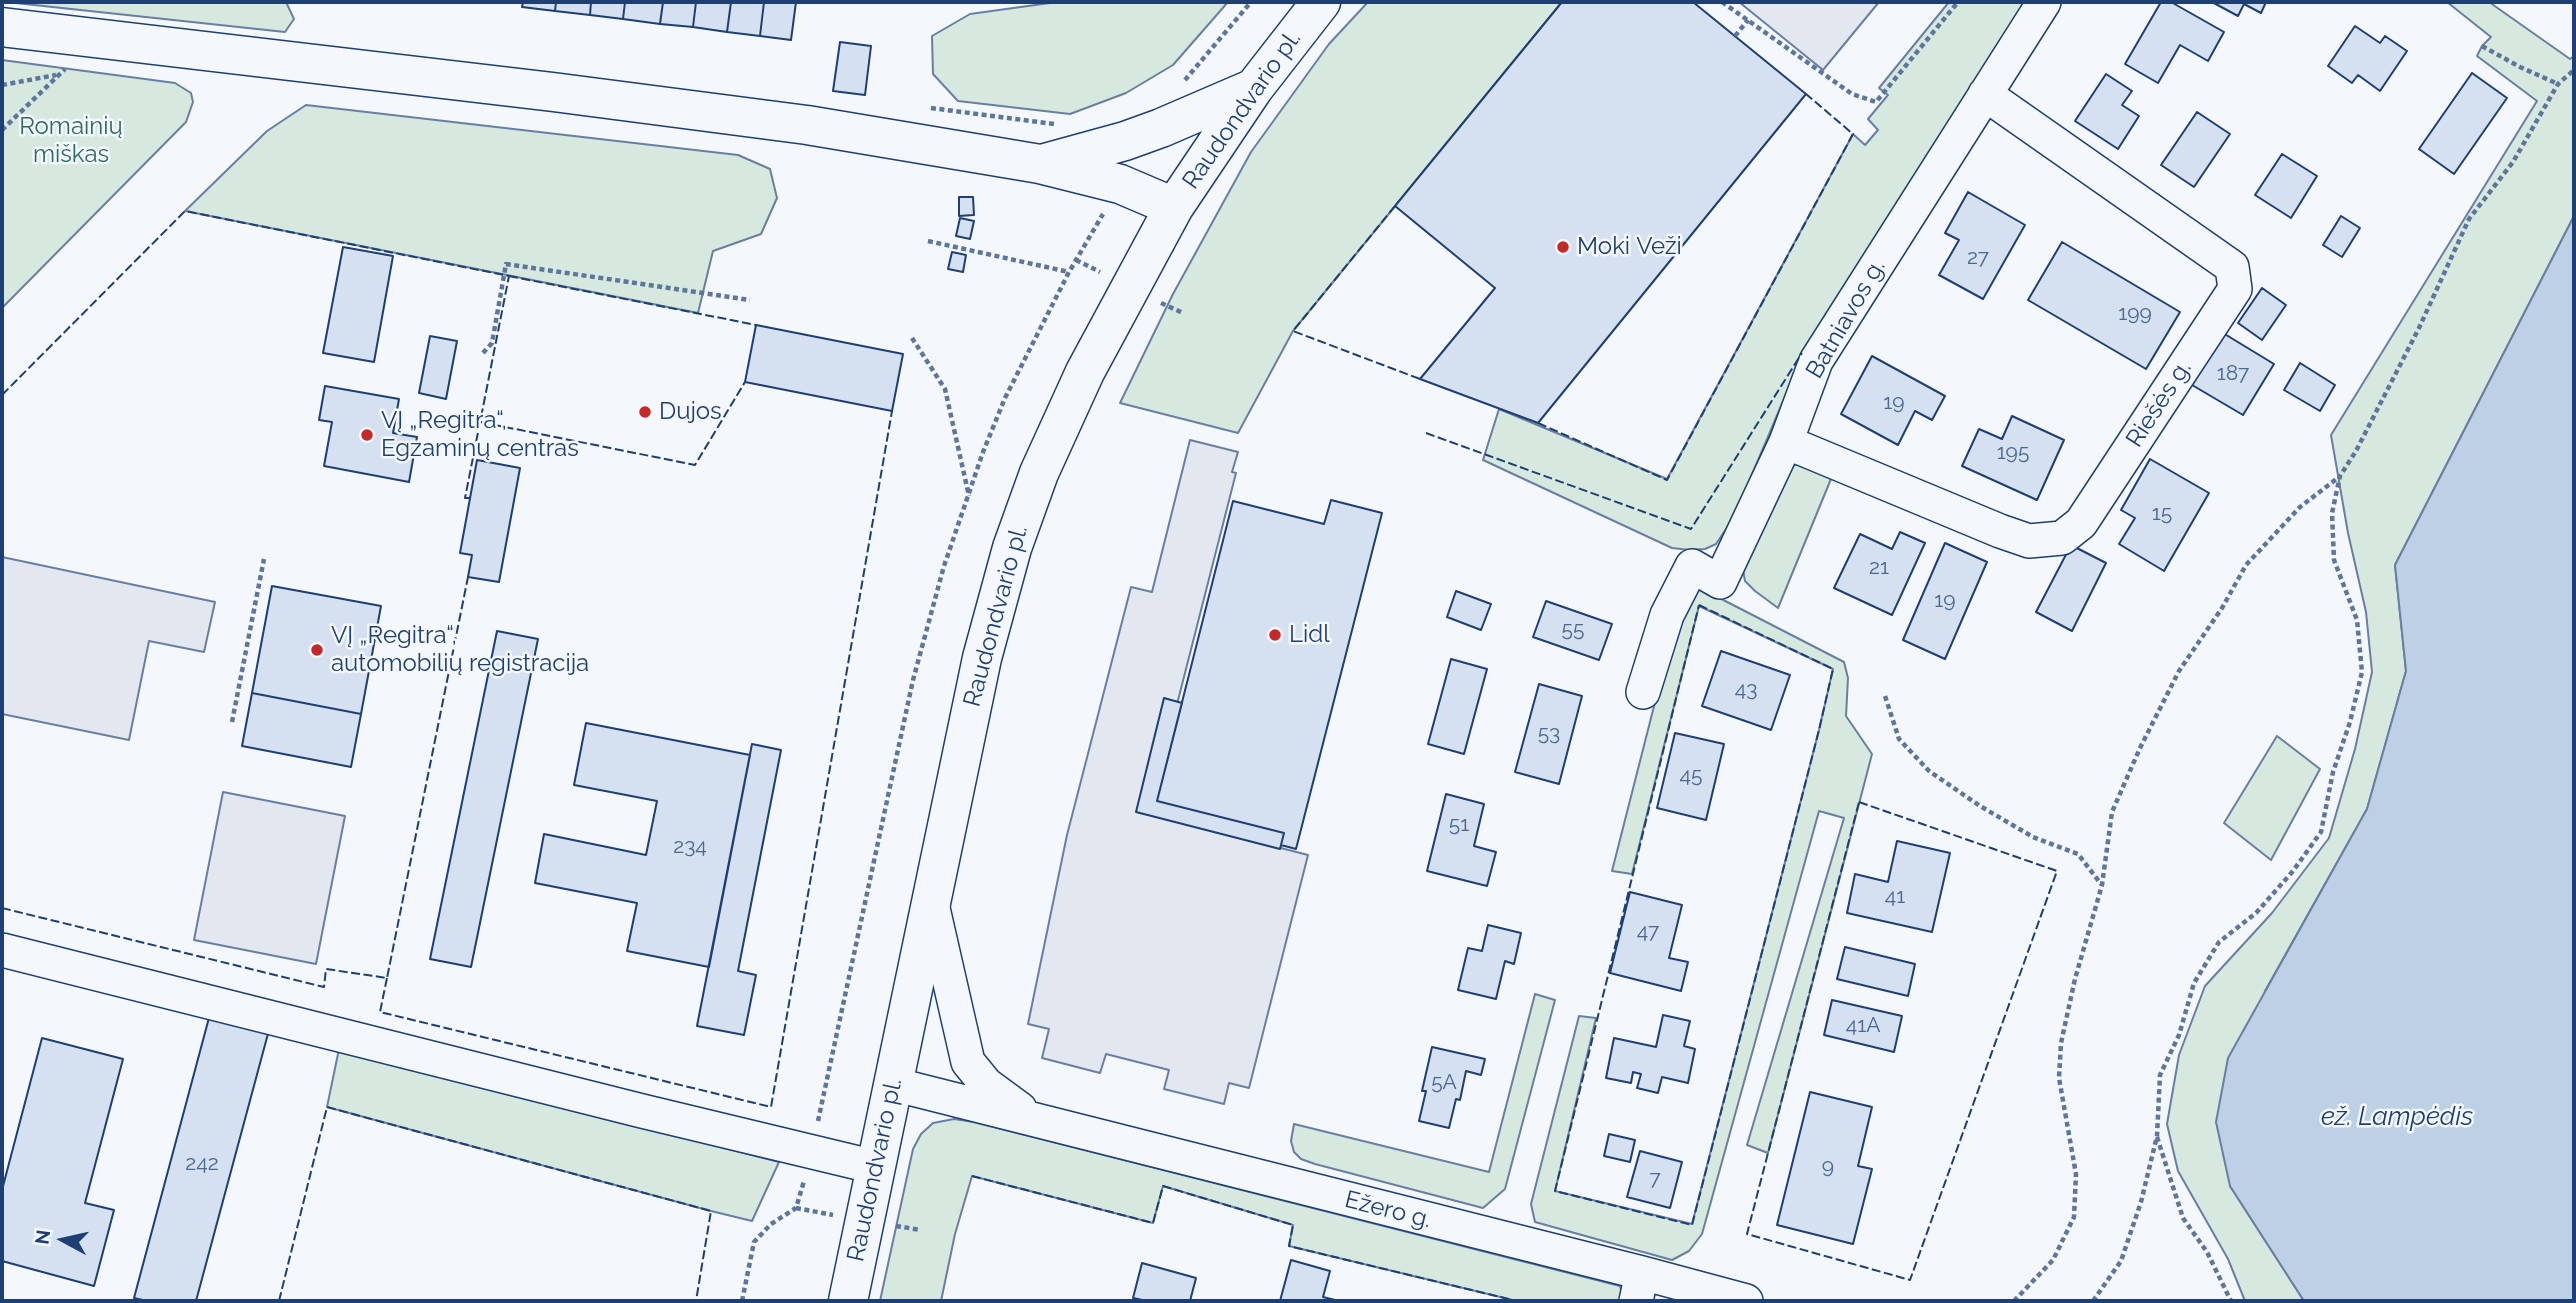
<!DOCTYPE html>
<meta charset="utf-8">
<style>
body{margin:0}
#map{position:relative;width:2576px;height:1303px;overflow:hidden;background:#f4f7fb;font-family:Raleway,sans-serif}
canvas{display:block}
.frame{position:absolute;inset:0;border:4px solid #1d3f73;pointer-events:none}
.north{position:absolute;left:28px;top:1205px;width:70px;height:70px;-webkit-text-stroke:5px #f4f7fb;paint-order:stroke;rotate:278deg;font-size:19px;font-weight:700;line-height:28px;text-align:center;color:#1d3f73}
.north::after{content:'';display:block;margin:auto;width:24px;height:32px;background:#1d3f73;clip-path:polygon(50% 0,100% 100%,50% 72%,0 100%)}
</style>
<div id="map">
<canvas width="2576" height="1303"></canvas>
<div class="frame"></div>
<div class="north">N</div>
</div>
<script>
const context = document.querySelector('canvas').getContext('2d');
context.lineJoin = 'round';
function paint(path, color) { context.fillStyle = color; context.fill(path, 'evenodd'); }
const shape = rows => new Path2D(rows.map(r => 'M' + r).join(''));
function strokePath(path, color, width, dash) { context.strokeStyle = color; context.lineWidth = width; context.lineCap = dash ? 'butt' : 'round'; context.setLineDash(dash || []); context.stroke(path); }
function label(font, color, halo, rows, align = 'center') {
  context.font = font + ' Raleway,sans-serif'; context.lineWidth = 5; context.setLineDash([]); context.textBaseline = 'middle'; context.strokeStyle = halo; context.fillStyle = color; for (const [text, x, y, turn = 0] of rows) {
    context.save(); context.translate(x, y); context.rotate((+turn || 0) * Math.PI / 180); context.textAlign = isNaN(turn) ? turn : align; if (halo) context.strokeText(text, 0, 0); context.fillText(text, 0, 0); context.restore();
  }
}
const green = shape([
 [6,2,286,2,294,19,285,32,6,2],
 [1057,2,1228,2,1173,65,1126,93,1070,114,958,101,933,74,932,36,970,14,1057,2],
 [1368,2,1562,2,1293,331,1238,433,1120,403,1173,294,1251,152,1329,44,1368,2],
 [1949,2,2025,2,1806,347,1734,517,1716,544,1705,549,1690,550,1672,548,1483,460,1499,409,1667,479,1853,134,1865,145,1878,130,1868,119,1888,95,1879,88,1949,2],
 [2447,2,2489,2,2570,59,2574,56,2574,216,2395,565,2406,671,2367,809,2265,991,2230,1186,2304,1301,2245,1301,2228,1259,2178,1171,2167,1124,2179,1055,2205,986,2272,913,2329,838,2355,749,2372,672,2366,612,2348,533,2331,435,2537,101,2477,56,2482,46,2491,37,2447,2],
 [2,60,175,83,191,93,193,102,186,122,2,308,2,60],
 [306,105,738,155,770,169,777,198,761,234,713,251,698,313,185,211,267,131,306,105],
 [1797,464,1833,474,1778,608,1755,591,1745,581,1742,564,1785,469,1797,464],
 [1700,588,1844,662,1848,678,1846,716,1872,754,1768,1153,1747,1145,1844,818,1819,811,1702,1234,1689,1251,1672,1260,1535,1222,1531,1204,1579,1016,1596,1018,1555,1191,1692,1224,1819,730,1833,669,1699,606,1632,874,1612,871,1676,620,1700,588],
 [2277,736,2320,769,2271,860,2224,823,2277,736],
 [1535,994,1555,1000,1505,1189,1483,1208,1315,1164,1301,1159,1294,1152,1291,1141,1294,1124,1489,1172,1535,994],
 [339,1049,779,1162,752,1221,711,1211,327,1107,339,1049],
 [954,1119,974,1122,1620,1286,1624,1301,1517,1301,1289,1246,1293,1225,1163,1186,1153,1223,972,1176,955,1234,941,1301,880,1301,913,1149,921,1134,933,1123,954,1119]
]);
const parking = shape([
 [1739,2,1879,2,1823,70,1739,2],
 [1190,440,1238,452,1232,472,1236,473,1149,814,1308,855,1249,1088,1229,1083,1224,1104,1164,1089,1169,1070,1106,1054,1100,1073,1042,1058,1049,1029,1028,1024,1067,835,1131,587,1152,592,1190,440],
 [2,557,215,602,204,652,149,641,129,740,2,714,2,557],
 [223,792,345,816,316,964,194,940,223,792]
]);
const water = shape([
 [2574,216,2574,1301,2304,1301,2230,1186,2216,1122,2228,1058,2367,809,2406,671,2395,565,2574,216]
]);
const building = shape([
 [523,2,556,2,555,11,522,7,523,2],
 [556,2,591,2,590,15,555,11,556,2],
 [591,2,625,2,623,19,590,15,591,2],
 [625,2,663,2,660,24,623,19,625,2],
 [663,2,696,2,693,27,660,24,663,2],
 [696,2,731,2,727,32,693,27,696,2],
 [731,2,764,2,760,36,727,32,731,2],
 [764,2,796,2,791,40,760,36,764,2],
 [1562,2,1693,2,1806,94,1538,423,1420,379,1495,288,1395,206,1562,2],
 [2161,2,2171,2,2224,32,2208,61,2180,45,2158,83,2125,64,2161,2],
 [2212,2,2266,2,2261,13,2244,4,2238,16,2212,2],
 [2355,26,2380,43,2385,36,2407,51,2380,91,2358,75,2352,83,2328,66,2355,26],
 [840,42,871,46,865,95,833,91,840,42],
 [2472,73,2507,98,2454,174,2419,149,2472,73],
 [2106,74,2132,91,2122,105,2139,116,2118,149,2075,121,2106,74],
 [2197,112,2230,134,2194,187,2161,165,2197,112],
 [2282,154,2317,176,2291,218,2255,195,2282,154],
 [1968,192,2025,225,1983,299,1939,275,1959,240,1945,233,1968,192],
 [959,197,973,197,974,215,959,216,959,197],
 [2341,216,2360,228,2342,257,2323,245,2341,216],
 [960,218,974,221,970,239,956,236,960,218],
 [2062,242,2180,312,2146,369,2028,300,2062,242],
 [343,247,393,256,374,362,323,353,343,247],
 [952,252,966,255,963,272,948,269,952,252],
 [2262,288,2286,305,2262,340,2238,323,2262,288],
 [756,325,903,354,892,411,745,382,756,325],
 [2223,333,2274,364,2243,415,2192,385,2223,333],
 [430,336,457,341,446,399,419,393,430,336],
 [1872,356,1945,396,1932,420,1915,411,1898,445,1841,414,1872,356],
 [2300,363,2335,385,2320,411,2284,390,2300,363],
 [325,386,399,399,393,433,417,437,409,482,324,466,332,422,319,420,325,386],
 [2012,416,2064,440,2037,500,1962,466,1979,429,2002,439,2012,416],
 [2150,459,2209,493,2164,571,2119,544,2135,518,2121,510,2150,459],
 [477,460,520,468,499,582,468,577,472,555,460,553,477,460],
 [1331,500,1382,513,1296,849,1281,845,1284,833,1157,801,1233,501,1324,524,1331,500],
 [1900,532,1925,543,1892,615,1834,588,1860,534,1892,549,1900,532],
 [1945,543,1987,562,1945,659,1903,640,1945,543],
 [2071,545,2106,563,2072,631,2036,612,2071,545],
 [272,586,381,606,361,714,252,693,272,586],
 [1456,591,1491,604,1481,630,1447,617,1456,591],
 [1546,601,1612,624,1599,660,1533,637,1546,601],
 [497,631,538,639,471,967,430,959,497,631],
 [1721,651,1790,675,1771,730,1702,706,1721,651],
 [1451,659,1487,669,1464,754,1428,744,1451,659],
 [1539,684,1582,696,1559,784,1515,772,1539,684],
 [252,693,361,714,351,767,242,746,252,693],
 [1164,698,1182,703,1157,801,1284,833,1280,849,1136,812,1164,698],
 [586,723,750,755,709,967,627,951,637,903,535,883,544,834,646,855,657,801,574,785,586,723],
 [1675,733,1724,744,1706,820,1657,808,1675,733],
 [752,744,781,750,738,971,756,975,744,1035,697,1026,752,744],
 [1446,794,1484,804,1474,846,1496,852,1487,886,1427,871,1446,794],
 [1897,841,1950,853,1932,932,1847,913,1855,874,1888,882,1897,841],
 [1630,892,1682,905,1669,958,1688,962,1681,991,1610,973,1630,892],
 [1488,925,1521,933,1514,964,1505,961,1496,999,1458,990,1468,948,1482,951,1488,925],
 [1845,947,1915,964,1908,996,1837,979,1845,947],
 [1832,1000,1902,1016,1894,1052,1824,1035,1832,1000],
 [210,1014,269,1030,196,1301,147,1301,134,1298,210,1014],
 [1663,1015,1690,1021,1684,1046,1695,1049,1688,1083,1662,1077,1658,1093,1637,1088,1641,1074,1633,1072,1631,1083,1606,1078,1614,1038,1656,1047,1663,1015],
 [42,1038,123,1059,85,1203,114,1210,94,1286,2,1261,2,1190,42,1038],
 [1432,1047,1485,1059,1481,1075,1466,1071,1460,1100,1456,1099,1449,1128,1419,1121,1426,1091,1422,1091,1432,1047],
 [1810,1092,1872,1107,1858,1166,1872,1169,1853,1244,1777,1225,1810,1092],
 [1609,1134,1635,1140,1630,1162,1604,1156,1609,1134],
 [1640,1151,1682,1162,1670,1208,1627,1197,1640,1151],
 [1291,1260,1330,1271,1323,1297,1339,1301,1280,1301,1291,1260],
 [1142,1263,1196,1278,1190,1301,1147,1301,1133,1298,1142,1263]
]);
const path = shape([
 [1722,2,1852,94,1876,102,1958,2],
 [1735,36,1748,20],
 [2482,46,2520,67,2558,84],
 [1185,80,1251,2],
 [2,85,56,75],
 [931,108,1054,124],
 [2,130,65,69],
 [928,241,1069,272],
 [1076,260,1100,272],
 [1161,303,1183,313],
 [912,338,945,389,969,496],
 [483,353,492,343,506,264,750,300],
 [1885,696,1899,739,1929,771,1980,806,2033,837,2078,854,2101,884],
 [232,722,264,559],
 [818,1121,913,680,944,566,983,452,1005,398,1069,272,1103,214],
 [2157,1137,2183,1218,2207,1252,2231,1301],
 [796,1208,833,1215],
 [896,1226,921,1230],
 [742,1301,754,1242,771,1224,796,1208,804,1181],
 [2014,1301,2053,1260,2074,1217,2076,1174,2059,1078,2061,1043,2075,979,2102,885,2112,812,2140,748,2179,671,2222,608,2246,565,2300,507,2339,477],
 [2093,1301,2121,1261,2141,1202,2157,1136,2160,1075,2179,1035,2194,983,2219,942,2256,913,2293,871,2321,832,2333,772,2350,722,2362,672,2357,620,2334,560,2332,513,2340,476,2356,451,2419,328,2469,219,2513,162,2558,84,2574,70]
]);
const minor = shape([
 [1786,442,2000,531,2029,541,2062,538,2081,523,2235,289,2232,267,1985,94],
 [1643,692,1667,615,1692,566,1720,582,1786,442,1816,361,2044,2],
 [932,904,968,1062,986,1084,1020,1109],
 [2,950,642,1111,875,1167],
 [893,1084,1642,1273,1746,1301],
 [1636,1301,1642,1273]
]);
const major = shape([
 [2,27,553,92,807,125,1040,164,1120,184,1174,207],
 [1045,163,1125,141,1161,128,1254,88],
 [848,1301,982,658,1012,548,1039,473,1085,372,1174,207,1254,88,1321,2]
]);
const fence = shape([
 [1395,206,1293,331,1420,379],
 [509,276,756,325],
 [2,395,185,211,509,276,465,498,470,498],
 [480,422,695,465,745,382],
 [1538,423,1667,480,1853,134,1806,94],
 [1426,433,1691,529,1802,353],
 [1699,605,1833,669,1819,730,1692,1225,1555,1191,1699,605],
 [1859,802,2057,871,1910,1280,1747,1234,1859,802],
 [2,908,324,987,326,969,387,978,468,577],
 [387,978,380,1012,771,1107,892,411],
 [972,1176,1153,1223,1163,1186,1293,1225,1289,1246,1517,1301],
 [279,1301,327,1107,711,1211,696,1301]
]);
const markers = [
 [1563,247,7,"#c62828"],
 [645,412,7,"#c62828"],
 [367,435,7,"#c62828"],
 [1275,635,7,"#c62828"],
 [317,650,7,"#c62828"]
];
const numberNames = [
 ["27",1978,258],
 ["199",2135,314],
 ["187",2233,374],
 ["19",1894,403],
 ["195",2013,453],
 ["15",2162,514],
 ["21",1879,568],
 ["19",1945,601],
 ["55",1573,630],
 ["43",1746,690],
 ["53",1549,734],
 ["45",1691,776],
 ["51",1459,825],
 ["234",690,847],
 ["41",1895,897],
 ["47",1648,932],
 ["41A",1863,1026],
 ["5A",1444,1083],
 ["242",202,1164],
 ["9",1828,1167],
 ["7",1655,1179]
];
const streetNames = [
 ["Raudondvario pl.",1242,110,-55],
 ["Batniavos g.",1846,319,-60],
 ["Riešės g.",2159,404,-57],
 ["Raudondvario pl.",996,616,-75],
 ["Raudondvario pl.",875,1170,-78],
 ["Ežero g.",1388,1210,14]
];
const parkNames = [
 ["Romainių",71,127],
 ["miškas",71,155]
];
const poiNames = [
 ["Moki Veži",1577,247],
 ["Dujos",659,412],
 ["VĮ „Regitra“,",381,421],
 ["Egzaminų centras",381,449],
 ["Lidl",1289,635],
 ["VĮ „Regitra“,",331,636],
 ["automobilių registracija",331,664]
];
const waterNames = [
 ["ež. Lampėdis",2397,1117]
];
paint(green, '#d7e8df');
strokePath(green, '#687fa3', 2);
paint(parking, '#e3e8f0');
strokePath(parking, '#687fa3', 2);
paint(water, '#bed0e5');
strokePath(water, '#687fa3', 2);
paint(building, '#d5e0f0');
strokePath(building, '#1d3f73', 2);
strokePath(minor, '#1d3f73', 36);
strokePath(major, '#1d3f73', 41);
strokePath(path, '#5e769c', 4.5, [5, 3.5]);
strokePath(minor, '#f4f7fb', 33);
strokePath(major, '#f4f7fb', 38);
strokePath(fence, '#1d3f73', 2, [9, 3.5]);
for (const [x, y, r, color] of markers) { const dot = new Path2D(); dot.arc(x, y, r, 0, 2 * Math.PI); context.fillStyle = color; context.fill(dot); strokePath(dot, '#f4f7fb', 2.5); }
label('21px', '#4b6792', null, numberNames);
label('24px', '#1d3f73', '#f4f7fb', streetNames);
label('24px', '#2c6c60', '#f4f7fb', parkNames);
label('24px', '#1d3f73', '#f4f7fb', poiNames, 'left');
label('italic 26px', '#1d3f73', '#f4f7fb', waterNames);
</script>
